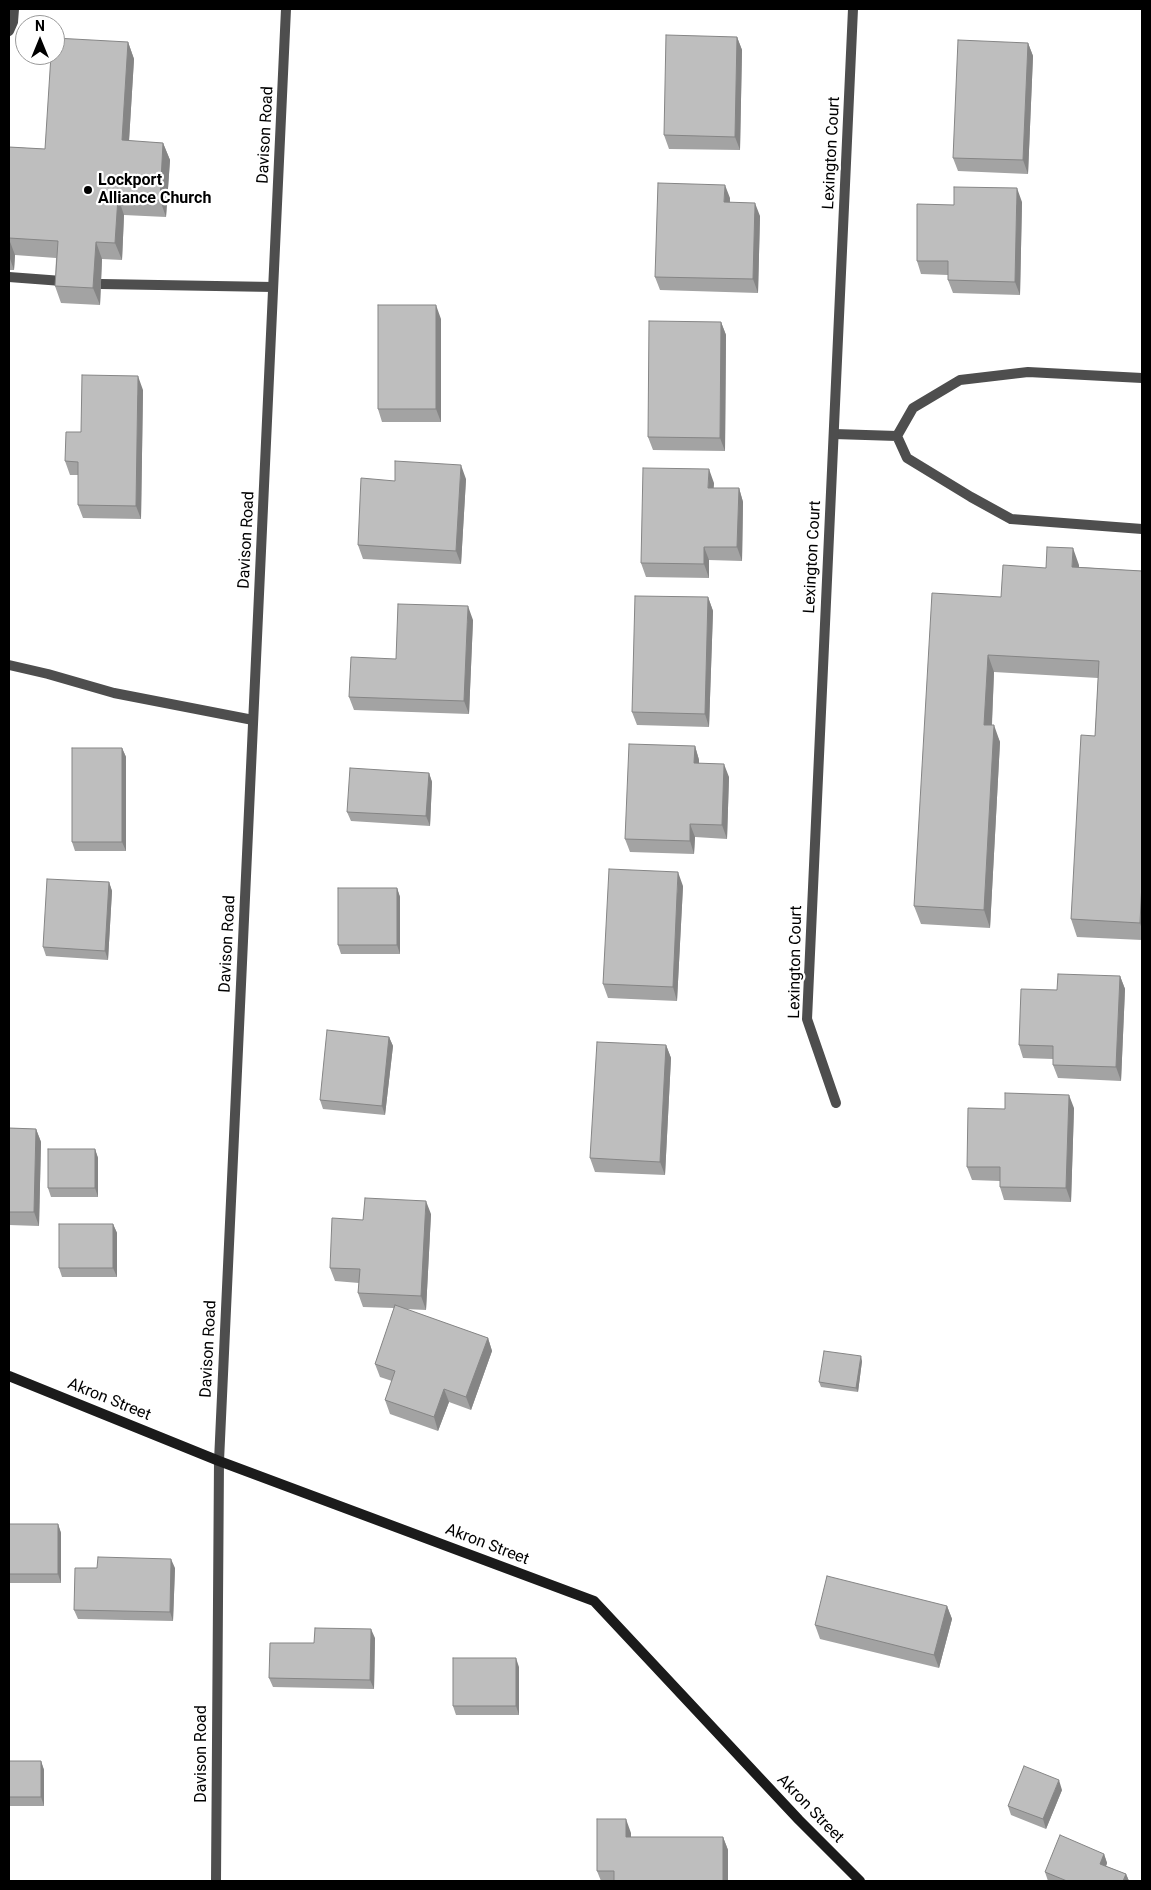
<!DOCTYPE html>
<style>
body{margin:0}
#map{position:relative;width:1151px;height:1890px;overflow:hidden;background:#fff;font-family:Roboto,sans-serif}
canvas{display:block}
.frame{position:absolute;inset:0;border:10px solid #000;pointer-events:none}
.north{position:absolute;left:15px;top:15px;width:50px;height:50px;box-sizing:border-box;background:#fff;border:1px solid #999;border-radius:50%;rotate:0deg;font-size:14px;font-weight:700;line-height:20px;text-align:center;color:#000}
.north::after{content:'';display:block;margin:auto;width:18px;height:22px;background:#000;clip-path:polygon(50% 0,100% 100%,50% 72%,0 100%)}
</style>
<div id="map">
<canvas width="1151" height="1890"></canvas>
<div class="frame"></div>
<div class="north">N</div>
</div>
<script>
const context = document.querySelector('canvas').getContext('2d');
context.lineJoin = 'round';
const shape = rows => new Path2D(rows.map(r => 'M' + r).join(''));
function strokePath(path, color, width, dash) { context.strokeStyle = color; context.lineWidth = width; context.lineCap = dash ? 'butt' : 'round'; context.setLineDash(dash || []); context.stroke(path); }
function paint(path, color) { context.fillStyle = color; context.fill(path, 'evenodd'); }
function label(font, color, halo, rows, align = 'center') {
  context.font = font + ' Roboto,sans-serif'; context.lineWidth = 4.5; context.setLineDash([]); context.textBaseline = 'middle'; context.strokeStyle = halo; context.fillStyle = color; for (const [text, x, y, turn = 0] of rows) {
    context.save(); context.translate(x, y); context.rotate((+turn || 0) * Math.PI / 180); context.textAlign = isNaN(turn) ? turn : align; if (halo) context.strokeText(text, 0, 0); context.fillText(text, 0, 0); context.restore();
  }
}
const service = shape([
 [9,31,13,22,14,9],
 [9,277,62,281],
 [101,284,273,287],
 [834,434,897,436],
 [897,436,907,458,971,497,1011,519,1142,529],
 [897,436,913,408,960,380,1028,372,1142,378],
 [9,665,48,674,114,693,253,720]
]);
const minor = shape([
 [836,1103,807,1019,853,9]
]);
const tertiary = shape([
 [216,1881,219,1461,286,9]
]);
const secondary = shape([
 [9,1376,219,1461,594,1601,799,1820,860,1881]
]);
const wall = shape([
 [737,37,742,50,740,150,669,149,664,135],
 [128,42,134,59,129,141,163,143,170,160,166,217,124,215,122,260,102,259,100,305,61,303,55,286,56,258,15,255,14,270,9,270,9,147,45,149],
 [1028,43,1033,56,1028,174,958,171,953,158],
 [730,198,730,202,760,216,758,293,660,290,655,277],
 [1022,202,1020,295,953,293,948,280,948,275,921,274,917,261],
 [441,319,441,422,382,422,378,409],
 [721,322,726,335,725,451,653,450,648,437],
 [143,390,141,519,83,518,78,505,78,475,70,475,65,461],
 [466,479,461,564,363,559,358,545,395,481],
 [714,483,713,488,739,488,743,502,742,561,709,560,709,578,646,577,641,563],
 [1079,565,1079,567,1142,571,1142,940,1077,937,1071,919,1095,736,1098,678,994,672,992,725,1000,742,990,928,921,924,914,906,1001,597,1046,568],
 [708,597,713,611,709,727,637,725,632,712],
 [473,620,469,714,354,710,349,697,396,659],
 [695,746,699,760,699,763,729,777,727,839,695,837,694,854,630,852,625,839],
 [122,748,126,757,126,851,75,851,72,842],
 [429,773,432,782,430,826,351,821,347,812],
 [109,882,112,891,108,960,46,956,43,947],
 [683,886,677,1001,608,998,603,984],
 [397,888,400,897,400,954,341,954,338,945],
 [1120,976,1125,989,1121,1081,1058,1078,1053,1065,1053,1059,1023,1058,1019,1045,1057,990],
 [389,1037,393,1046,385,1115,323,1109,320,1100],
 [666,1045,671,1058,665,1175,595,1172,590,1158],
 [1074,1108,1071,1202,1004,1200,1000,1187,1000,1181,972,1180,967,1167,1005,1109],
 [9,1128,36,1129,41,1142,39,1226,9,1225],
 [95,1149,98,1158,98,1197,51,1197,48,1188],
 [431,1214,426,1310,405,1309,488,1338,492,1351,471,1410,449,1402,438,1431,390,1414,385,1400,392,1381,380,1377,375,1364,394,1308,363,1307,358,1293,359,1283,335,1281,330,1268,363,1220],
 [113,1224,117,1233,117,1277,62,1277,59,1268],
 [862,1361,858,1392,821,1387,819,1382],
 [9,1524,58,1524,61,1533,61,1583,9,1583],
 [97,1568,175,1568,173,1621,78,1619,74,1610],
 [947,1606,952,1619,939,1668,820,1639,815,1625],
 [375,1638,374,1689,273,1687,269,1678,314,1643],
 [519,1667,519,1715,456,1715,453,1706],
 [9,1761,41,1761,44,1770,44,1806,9,1806],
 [1062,1790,1046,1829,1011,1815,1008,1806],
 [631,1833,631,1837,723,1837,728,1850,728,1881,601,1881,597,1871],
 [1104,1854,1107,1863,1106,1866,1126,1874,1129,1881,1048,1881,1045,1872]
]);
const shadedWall = shape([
 [737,37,742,50,740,150,735,137],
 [128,42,134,59,128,157,122,140],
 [1028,43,1033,56,1028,174,1023,160],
 [163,143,170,160,166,217,160,200],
 [725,185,730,198,729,216,724,202],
 [1017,188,1022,202,1020,295,1015,282],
 [118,197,124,215,122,260,115,243],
 [755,203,760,216,758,293,753,279],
 [9,239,15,255,14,270,9,256],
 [96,242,102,259,100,305,93,288],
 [436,305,441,319,441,422,436,409],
 [721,322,726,335,725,451,720,438],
 [138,376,143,390,141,519,136,506],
 [461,465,466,479,461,564,456,551],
 [709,469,714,483,713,501,708,488],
 [739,488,743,502,742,561,737,547],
 [704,547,709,560,709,578,704,564],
 [1073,548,1079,565,1078,584,1072,567],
 [708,597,713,611,709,727,705,714],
 [468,606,473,620,469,714,464,701],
 [988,655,994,672,991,742,984,725],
 [994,725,1000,742,990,928,984,910],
 [695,746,699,760,699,777,694,763],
 [122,748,126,757,126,851,122,842],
 [724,764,729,777,727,839,722,825],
 [429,773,432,782,430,826,426,816],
 [690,824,695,837,694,854,690,841],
 [678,872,683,886,677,1001,673,987],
 [109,882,112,891,108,960,105,951],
 [1142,882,1142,930,1140,923],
 [397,888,400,897,400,954,397,945],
 [1120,976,1125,989,1121,1081,1116,1067],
 [389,1037,393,1046,385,1115,382,1106],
 [666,1045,671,1058,665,1175,660,1162],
 [1069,1095,1074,1108,1071,1202,1066,1188],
 [36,1129,41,1142,39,1226,34,1212],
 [95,1149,98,1158,98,1197,95,1188],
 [426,1201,431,1214,426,1310,421,1296],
 [113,1224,117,1233,117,1277,113,1268],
 [488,1338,492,1351,471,1410,466,1397],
 [861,1356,862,1361,858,1392,856,1388],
 [444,1389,449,1402,438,1431,434,1417],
 [58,1524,61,1533,61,1583,58,1574],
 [171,1559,175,1568,173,1621,170,1612],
 [947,1606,952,1619,939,1668,934,1655],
 [371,1629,375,1638,374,1689,370,1680],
 [516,1658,519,1667,519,1715,516,1706],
 [41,1761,44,1770,44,1806,41,1797],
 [1059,1780,1062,1790,1046,1829,1043,1819],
 [626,1819,631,1833,631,1850,626,1837],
 [723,1837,728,1850,728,1881,723,1881],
 [1104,1854,1107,1863,1104,1873,1100,1864],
 [1126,1874,1129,1881,1123,1881]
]);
const building = shape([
 [666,35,737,37,735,137,664,135,666,35],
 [55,38,128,42,122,140,163,143,160,200,118,197,115,243,96,242,93,288,55,286,58,241,9,238,9,147,45,149,51,55,55,55,55,38],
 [958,40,1028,43,1023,160,953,158,958,40],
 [658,183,725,185,724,202,755,203,753,279,655,277,658,183],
 [954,187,1017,188,1015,282,948,280,948,261,917,261,917,204,954,205,954,187],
 [378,305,436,305,436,409,378,409,378,305],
 [649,321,721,322,720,438,648,437,649,321],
 [82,375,138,376,136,506,78,505,78,462,65,461,66,432,81,432,82,375],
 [395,461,461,465,456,551,358,545,361,478,395,481,395,461],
 [643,468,709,469,708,488,739,488,737,547,704,547,704,564,641,563,643,468],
 [1047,547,1073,548,1072,567,1142,571,1142,882,1140,923,1071,919,1081,735,1095,736,1099,661,988,655,984,725,994,725,984,910,914,906,932,593,1001,597,1003,565,1046,568,1047,547],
 [635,596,708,597,705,714,632,712,635,596],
 [398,604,468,606,464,701,349,697,351,657,396,659,398,604],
 [629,744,695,746,694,763,724,764,722,825,690,824,690,841,625,839,629,744],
 [72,748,122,748,122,842,72,842,72,748],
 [350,768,429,773,426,816,347,812,350,768],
 [609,869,678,872,673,987,603,984,609,869],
 [47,879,109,882,105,951,43,947,47,879],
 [338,888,397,888,397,945,338,945,338,888],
 [1058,974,1120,976,1116,1067,1053,1065,1053,1046,1019,1045,1021,989,1057,990,1058,974],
 [327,1030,389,1037,382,1106,320,1100,327,1030],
 [597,1042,666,1045,660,1162,590,1158,597,1042],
 [1005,1093,1069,1095,1066,1188,1000,1187,1000,1167,967,1167,968,1108,1005,1109,1005,1093],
 [9,1128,36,1129,34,1212,9,1212,9,1128],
 [48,1149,95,1149,95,1188,48,1188,48,1149],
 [365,1198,426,1201,421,1296,358,1293,360,1269,330,1268,332,1218,363,1220,365,1198],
 [59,1224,113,1224,113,1268,59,1268,59,1224],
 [395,1305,488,1338,466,1397,444,1389,434,1417,385,1400,395,1371,375,1364,395,1305],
 [824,1351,861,1356,856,1388,819,1382,824,1351],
 [9,1524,58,1524,58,1574,9,1574,9,1524],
 [98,1557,171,1559,170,1612,74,1610,75,1568,97,1568,98,1557],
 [827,1576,947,1606,934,1655,815,1625,827,1576],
 [315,1628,371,1629,370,1680,269,1678,270,1643,314,1643,315,1628],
 [453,1658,516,1658,516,1706,453,1706,453,1658],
 [9,1761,41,1761,41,1797,9,1797,9,1761],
 [1024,1766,1059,1780,1043,1819,1008,1806,1024,1766],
 [597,1819,626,1819,626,1837,723,1837,723,1881,614,1881,614,1871,597,1871,597,1819],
 [1060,1835,1104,1854,1100,1864,1126,1874,1123,1881,1066,1881,1067,1881,1045,1872,1060,1835]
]);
const markers = [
 [88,190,5,"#000"]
];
const streetNames = [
 ["Davison Road",266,135,-87],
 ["Lexington Court",832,153,-87],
 ["Davison Road",247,540,-87],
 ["Lexington Court",813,557,-87],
 ["Davison Road",228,944,-87],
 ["Lexington Court",796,962,-89],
 ["Davison Road",209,1349,-87],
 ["Akron Street",109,1400,22],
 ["Akron Street",487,1545,21],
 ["Davison Road",202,1754,-90],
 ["Akron Street",810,1809,46]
];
const poiNames = [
 ["Lockport",98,181],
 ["Alliance Church",98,199]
];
strokePath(service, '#4e4e4e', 10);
strokePath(minor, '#4e4e4e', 10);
strokePath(tertiary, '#4e4e4e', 10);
strokePath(secondary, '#1b1b1b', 10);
paint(wall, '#a3a3a3');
paint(shadedWall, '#858585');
paint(building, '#bebebe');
strokePath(building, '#858585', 1);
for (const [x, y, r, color] of markers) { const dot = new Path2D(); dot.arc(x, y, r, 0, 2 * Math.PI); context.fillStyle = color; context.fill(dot); strokePath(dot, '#fff', 2); }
label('16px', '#000', '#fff', streetNames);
label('bold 16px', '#000', '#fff', poiNames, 'left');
</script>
